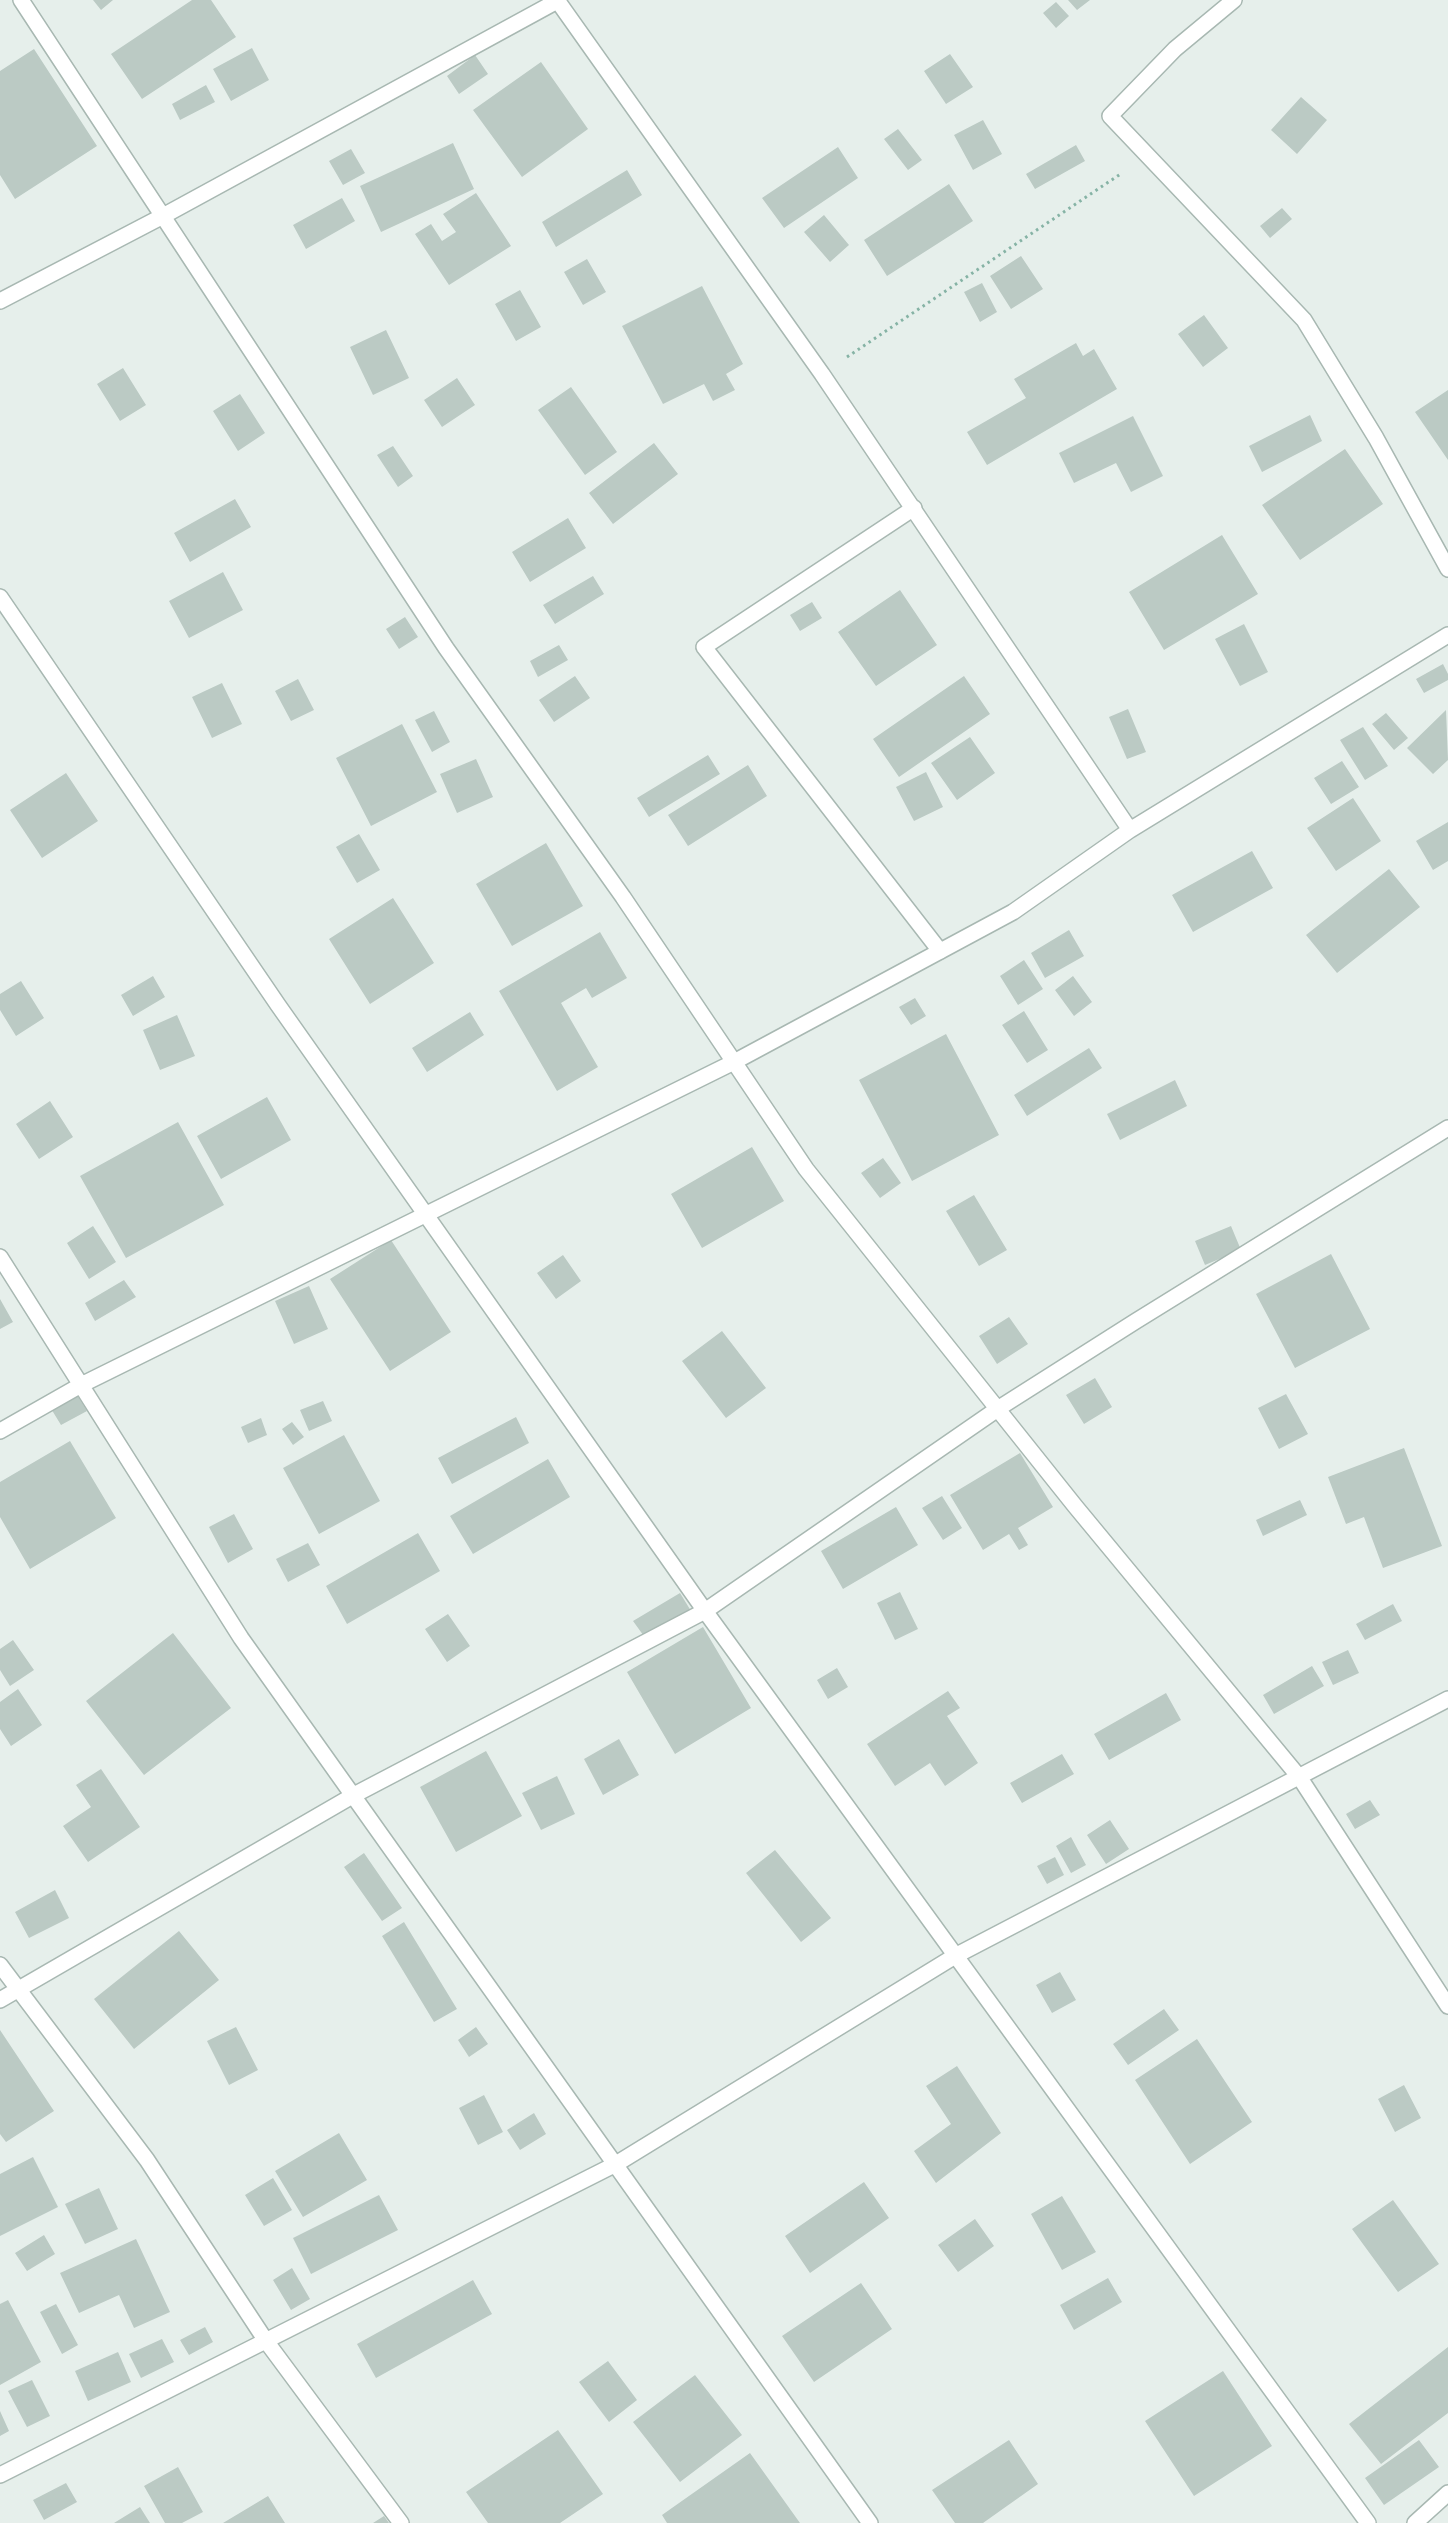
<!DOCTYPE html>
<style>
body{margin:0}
canvas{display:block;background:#e6efeb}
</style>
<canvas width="1448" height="2523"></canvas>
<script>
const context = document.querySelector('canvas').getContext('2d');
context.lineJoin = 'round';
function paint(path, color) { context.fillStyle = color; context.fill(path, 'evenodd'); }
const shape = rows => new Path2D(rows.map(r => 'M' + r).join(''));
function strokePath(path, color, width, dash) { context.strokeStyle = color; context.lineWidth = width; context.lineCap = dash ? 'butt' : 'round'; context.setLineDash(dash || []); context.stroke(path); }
const building = shape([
 [93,0,113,0,101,10],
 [192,0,211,0,236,37,142,99,111,54],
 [1068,0,1090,0,1077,10],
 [1056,2,1069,16,1056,28,1043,13],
 [252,48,269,80,231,101,213,69],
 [34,49,97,146,15,199,0,175,0,71],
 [950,54,973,87,946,104,924,71],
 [475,55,488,74,459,94,447,76],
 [541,62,588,129,522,177,473,110],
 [206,85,215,102,180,120,172,104],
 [1301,97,1327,120,1297,154,1271,130],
 [983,120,1002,154,973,170,954,135],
 [898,129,922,160,908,170,884,139],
 [453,143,474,189,381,232,360,186],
 [1076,145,1085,161,1035,189,1026,174],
 [838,147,858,178,784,228,762,198],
 [351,149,365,173,343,185,329,161],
 [627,170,642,195,556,247,542,222],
 [949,184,973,221,887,276,864,240],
 [476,193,511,246,449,285,415,234,431,224,442,241,456,232,443,214],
 [342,198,355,221,306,249,293,225],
 [1282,208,1292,219,1270,238,1260,226],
 [824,215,849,245,830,262,804,232],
 [1021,256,1043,289,1011,309,990,276],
 [587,259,606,292,583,305,564,272],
 [982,283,997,312,980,322,964,292],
 [702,286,743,364,726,374,735,390,713,401,704,384,663,404,622,326],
 [520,290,541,327,516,341,495,304],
 [1204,315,1228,348,1203,367,1178,334],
 [386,330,409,378,373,395,350,347],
 [1076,343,1083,356,1094,349,1117,389,987,465,967,432,1026,398,1014,379],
 [123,368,146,405,120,421,97,384],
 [457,378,475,405,442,427,424,400],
 [571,387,617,452,585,475,538,410],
 [1448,390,1448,460,1415,412],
 [240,394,265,433,238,451,213,411],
 [1310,415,1322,441,1262,472,1249,446],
 [1133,416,1163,476,1131,492,1116,463,1074,483,1059,453],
 [654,443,678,474,613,524,589,493],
 [393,446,413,476,398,487,377,455],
 [1345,449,1383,504,1300,560,1262,505],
 [235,499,251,527,190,562,174,533],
 [568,518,586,548,530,582,512,552],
 [1222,535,1258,594,1164,650,1129,592],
 [223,572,243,610,189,638,169,601],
 [593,576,604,594,555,624,543,605],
 [900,590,937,645,876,686,838,632],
 [812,602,822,618,800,631,790,615],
 [405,617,418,637,399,649,386,629],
 [1244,624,1268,672,1240,686,1215,639],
 [559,645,568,660,538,677,530,661],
 [1443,664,1448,674,1448,680,1424,693,1416,679],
 [575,676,590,698,554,722,539,700],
 [964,676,990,714,899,777,873,739],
 [298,679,314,710,291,721,275,691],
 [222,683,242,724,212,738,192,697],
 [1128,709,1146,752,1127,759,1109,717],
 [1446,710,1448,760,1433,774,1407,748],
 [434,711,450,742,432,752,415,720],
 [1386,713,1408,738,1394,750,1372,724],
 [402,724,437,792,371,826,336,758],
 [1363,727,1388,766,1365,780,1340,740],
 [970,737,995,773,957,800,931,763],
 [708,755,720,774,649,817,637,798],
 [476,759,493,797,457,813,440,774],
 [1342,761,1359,787,1331,804,1314,778],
 [748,765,767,796,688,846,668,815],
 [926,772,943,807,914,821,896,787],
 [66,773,98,821,42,858,10,810],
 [1353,798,1381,841,1336,871,1307,828],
 [1448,822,1448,861,1433,870,1416,841],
 [359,834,380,870,357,883,336,847],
 [546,843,583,906,512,946,476,884],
 [1252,851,1273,888,1193,932,1172,895],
 [1389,869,1420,907,1337,973,1306,935],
 [393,898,434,963,370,1004,329,939],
 [1069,930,1084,956,1045,978,1031,953],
 [600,932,627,978,592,998,586,988,561,1003,598,1067,557,1091,499,991],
 [1024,960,1043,989,1018,1005,1000,976],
 [153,976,165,997,133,1016,121,995],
 [1073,976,1092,1002,1074,1016,1055,990],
 [21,981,44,1018,16,1036,0,1010,0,994],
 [915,998,926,1016,911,1025,899,1007],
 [1024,1011,1048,1050,1027,1063,1002,1025],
 [470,1012,484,1035,427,1072,412,1048],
 [177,1015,195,1056,160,1070,143,1030],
 [946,1034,999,1135,912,1181,859,1080],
 [1089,1048,1102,1068,1027,1116,1014,1095],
 [1175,1080,1187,1106,1120,1140,1107,1114],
 [267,1097,291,1140,221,1179,197,1136],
 [50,1101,73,1137,39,1159,16,1124],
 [178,1122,224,1205,126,1258,80,1176],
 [752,1147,784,1201,702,1248,671,1194],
 [883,1158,901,1183,880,1198,861,1173],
 [974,1195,1007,1250,979,1266,946,1211],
 [93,1226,116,1262,89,1279,67,1243],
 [1231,1226,1241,1250,1205,1265,1195,1241],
 [391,1240,451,1332,390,1371,330,1279],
 [1331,1254,1370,1329,1295,1368,1256,1294],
 [563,1255,581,1281,556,1299,537,1273],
 [124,1280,136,1297,95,1321,85,1303],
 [309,1286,328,1329,294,1344,275,1301],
 [0,1299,13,1322,0,1329],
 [1009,1317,1028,1344,997,1364,979,1336],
 [722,1331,766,1388,726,1418,682,1361],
 [1095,1378,1112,1407,1084,1424,1066,1395],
 [75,1392,87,1411,61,1425,50,1407],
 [1286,1394,1308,1434,1279,1449,1258,1408],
 [323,1401,332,1421,309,1431,300,1410],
 [516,1417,529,1443,452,1484,438,1458],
 [261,1418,267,1435,248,1443,241,1427],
 [292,1422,304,1437,293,1445,282,1429],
 [344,1435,380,1501,319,1534,283,1468],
 [70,1441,116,1518,30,1569,0,1517,0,1482],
 [1404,1448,1442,1546,1383,1568,1364,1517,1346,1524,1328,1477],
 [1020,1453,1053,1507,1018,1528,1028,1545,1019,1550,1009,1534,983,1550,950,1495],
 [548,1459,570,1497,473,1554,450,1516],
 [942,1496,962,1528,943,1540,922,1508],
 [1300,1500,1307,1515,1263,1536,1256,1520],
 [896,1507,918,1545,843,1589,821,1551],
 [234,1514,253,1549,228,1563,209,1527],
 [418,1533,440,1571,347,1624,326,1586],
 [308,1543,320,1565,288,1582,276,1559],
 [900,1592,918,1629,895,1640,877,1603],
 [680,1593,691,1611,646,1639,633,1621],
 [1393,1604,1402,1621,1365,1640,1356,1624],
 [448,1614,470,1646,447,1662,425,1629],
 [703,1627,751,1708,675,1754,627,1672],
 [173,1633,231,1708,144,1775,86,1701],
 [13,1640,34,1670,10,1686,0,1670,0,1649],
 [1348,1650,1359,1673,1333,1685,1322,1662],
 [1312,1666,1324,1686,1274,1714,1263,1695],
 [837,1668,848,1687,828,1699,817,1680],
 [18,1689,42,1725,11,1746,0,1729,0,1702],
 [948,1691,960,1708,947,1716,978,1763,945,1786,930,1763,895,1786,867,1744],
 [1166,1693,1181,1720,1109,1760,1094,1734],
 [619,1739,639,1775,603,1795,584,1759],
 [486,1751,522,1816,456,1852,420,1787],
 [1062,1754,1074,1774,1022,1803,1010,1783],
 [101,1769,140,1827,88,1862,63,1826,91,1807,76,1785],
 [557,1776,575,1814,541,1830,522,1793],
 [1370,1800,1380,1815,1355,1829,1346,1814],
 [1110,1820,1129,1849,1106,1864,1087,1835],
 [1071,1837,1086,1865,1071,1873,1056,1846],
 [775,1850,831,1918,801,1942,746,1873],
 [364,1853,402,1908,382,1921,344,1867],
 [1055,1857,1064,1875,1047,1884,1037,1866],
 [55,1890,69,1918,29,1938,15,1912],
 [404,1922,457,2009,434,2022,382,1936],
 [179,1931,219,1980,134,2049,94,1999],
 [1060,1972,1076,2000,1052,2013,1036,1985],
 [1164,2009,1179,2030,1128,2065,1113,2044],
 [236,2027,258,2070,229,2085,207,2041],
 [476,2027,488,2044,469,2057,458,2040],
 [0,2030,54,2111,6,2142,0,2134],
 [1197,2039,1252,2122,1190,2164,1135,2080],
 [957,2066,1001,2133,936,2183,914,2151,951,2124,926,2086],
 [1404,2085,1421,2118,1395,2132,1378,2099],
 [484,2095,503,2132,478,2145,459,2108],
 [534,2113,546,2134,520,2150,507,2130],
 [339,2133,367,2180,303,2217,275,2171],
 [33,2157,58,2207,0,2236,0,2174],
 [273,2178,292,2210,264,2226,245,2195],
 [864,2182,889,2218,810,2273,785,2236],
 [99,2188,118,2229,85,2244,65,2204],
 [379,2195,398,2230,311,2274,293,2238],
 [1062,2196,1096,2252,1062,2270,1031,2214],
 [1393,2200,1439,2264,1398,2292,1352,2229],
 [975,2219,994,2246,958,2272,938,2245],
 [44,2235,55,2254,27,2271,15,2253],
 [136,2239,170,2312,134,2328,119,2295,79,2313,60,2273],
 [292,2268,310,2299,291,2310,273,2280],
 [1108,2278,1122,2302,1074,2330,1060,2305],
 [473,2280,492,2314,376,2378,357,2344],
 [861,2283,892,2329,814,2382,782,2336],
 [8,2300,41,2362,0,2385,0,2304],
 [56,2304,78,2345,62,2354,40,2312],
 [205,2327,213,2342,189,2355,180,2340],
 [162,2339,174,2362,141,2378,129,2354],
 [1448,2347,1448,2413,1381,2464,1349,2424],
 [118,2352,131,2382,88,2401,75,2371],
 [608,2361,637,2400,609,2422,579,2382],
 [1223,2371,1272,2446,1194,2496,1145,2421],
 [695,2375,742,2435,680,2482,633,2422],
 [32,2380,50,2416,27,2427,8,2391],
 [0,2411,9,2431,0,2436],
 [558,2430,603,2494,560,2523,488,2523,466,2492],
 [1009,2440,1038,2484,983,2523,955,2523,932,2490],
 [1419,2440,1439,2467,1384,2505,1365,2478],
 [750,2453,800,2523,667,2523,662,2515],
 [178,2467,203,2512,182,2523,165,2523,144,2486],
 [66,2483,77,2502,44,2520,33,2500],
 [268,2496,285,2523,223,2523],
 [140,2507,150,2523,114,2523],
 [384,2516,389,2523,373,2523]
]);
const path = shape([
 [847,357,1122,173]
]);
const service = shape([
 [914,508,704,647,940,951]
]);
const minor = shape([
 [21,0,446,648,623,897,806,1169,1075,1506,1300,1778,1448,2006],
 [557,0,822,374,1130,830],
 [1234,0,1175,49,1110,116,1304,320,1376,438,1448,569],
 [0,301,163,216,559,0],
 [0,597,278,1005,705,1611,1368,2523],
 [0,1257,241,1638,870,2523],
 [0,1431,81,1385,734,1062,1013,912,1130,830,1448,635],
 [0,1965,147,2160,266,2341,401,2523],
 [0,2000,354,1795,705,1611,999,1408,1136,1321,1448,1128],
 [0,2475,616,2164,955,1956,1448,1699],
 [1415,2523,1448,2493]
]);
paint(building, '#bbcac4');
strokePath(service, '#a8b8b2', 18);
strokePath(minor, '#a8b8b2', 18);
strokePath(path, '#86b3a5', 3, [2.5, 4]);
strokePath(service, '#fff', 15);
strokePath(minor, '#fff', 15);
</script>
